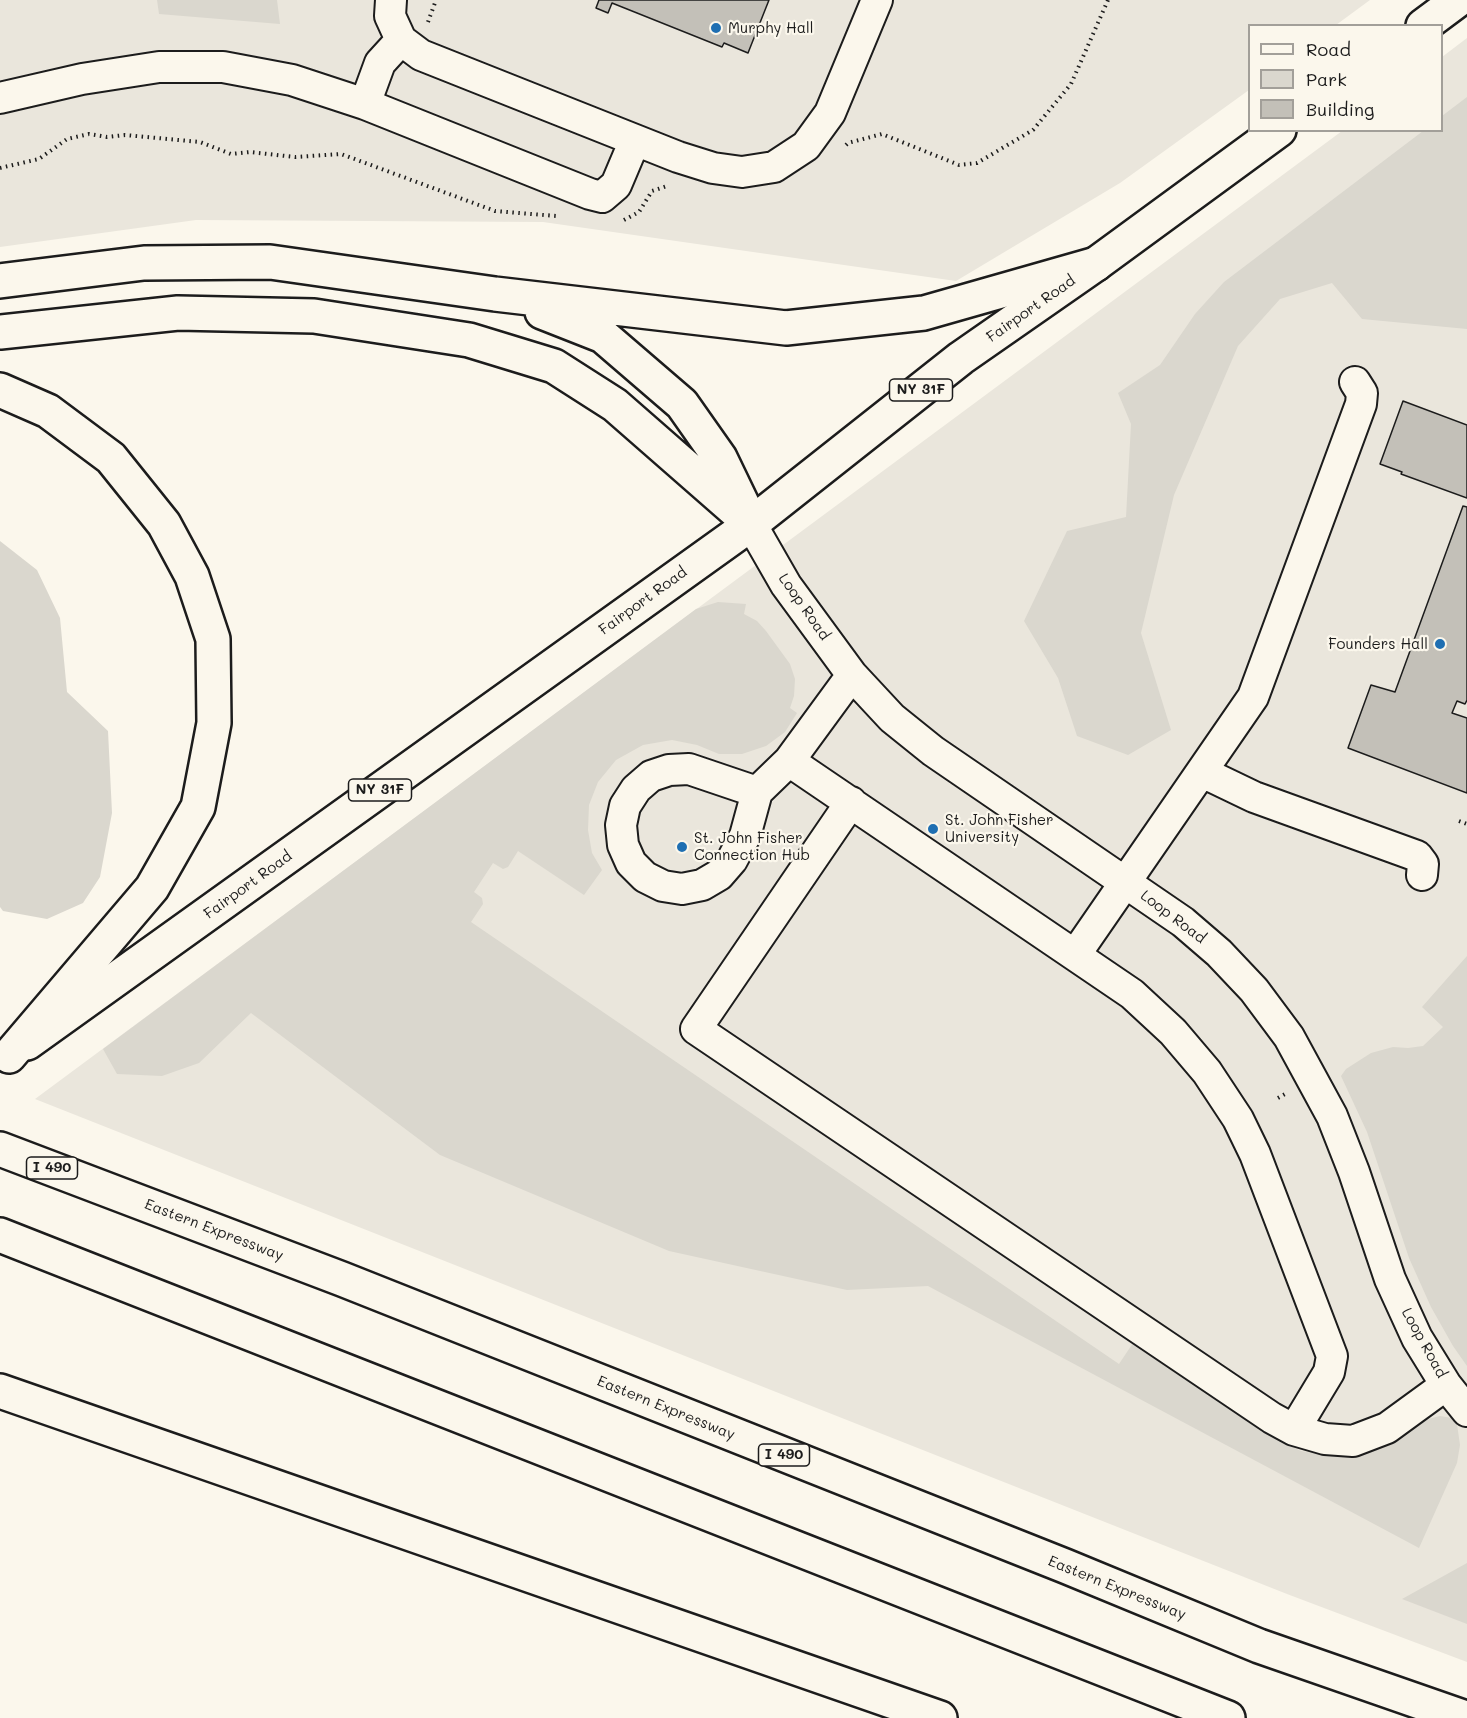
<!DOCTYPE html>
<style>
body{margin:0}
#map{position:relative;width:1467px;height:1718px;overflow:hidden;background:#fbf7ec;font-family:Mali,sans-serif}
canvas{display:block}
.legend{position:absolute;left:1248px;top:24px;width:195px;height:108px;box-sizing:border-box;background:#fbf7ec;border:2px solid #a29f99;margin:0;padding:8px 10px;list-style:none;font-size:18px;color:#1c1c1c}
.legend li{display:flex;align-items:center;gap:12px;height:30px}
.legend b{width:30px;border:2px solid #a29f99}
</style>
<div id="map">
<canvas width="1467" height="1718"></canvas>
<ul class="legend">
<li><b style="height:8px;background:#fbf7ec"></b>Road</li>
<li><b style="height:16px;background:#dad7ce"></b>Park</li>
<li><b style="height:16px;background:#c3c0b8"></b>Building</li>
</ul>
</div>
<script>
const context = document.querySelector('canvas').getContext('2d');
context.lineJoin = 'round';
function paint(path, color) { context.fillStyle = color; context.fill(path, 'evenodd'); }
const shape = rows => new Path2D(rows.map(r => 'M' + r).join(''));
function strokePath(path, color, width, dash) { context.strokeStyle = color; context.lineWidth = width; context.lineCap = dash ? 'butt' : 'round'; context.setLineDash(dash || []); context.stroke(path); }
function label(font, color, halo, rows, align = 'center') {
  context.font = font + ' Mali,sans-serif'; context.lineWidth = 4.5; context.setLineDash([]); context.textBaseline = 'middle'; context.strokeStyle = halo; context.fillStyle = color; for (const [text, x, y, turn = 0] of rows) {
    context.save(); context.translate(x, y); context.rotate((+turn || 0) * Math.PI / 180); context.textAlign = isNaN(turn) ? turn : align; if (halo) context.strokeText(text, 0, 0); context.fillText(text, 0, 0); context.restore();
  }
}
const built = shape([
 [0,0,1370,0,1336,25,1250,26,1249,90,1120,183,956,281,543,222,196,220,0,247],
 [1467,38,1467,1662,1287,1594,35,1099,1342,131,1442,130,1442,57]
]);
const green = shape([
 [157,0,277,0,280,24,159,14],
 [1467,97,1467,329,1362,319,1332,283,1280,299,1238,346,1174,495,1141,633,1171,730,1128,755,1077,736,1058,678,1024,621,1067,531,1126,517,1131,424,1118,393,1160,365,1195,314,1224,282,1423,131,1442,130,1442,116],
 [0,541,37,570,60,618,67,692,108,731,112,813,100,877,83,903,47,919,3,911,0,907],
 [718,602,746,604,744,614,757,621,766,631,790,664,795,679,794,696,790,708,797,713,785,732,766,746,742,754,719,754,697,745,672,740,643,745,616,760,598,782,589,805,588,830,592,853,602,870,584,895,518,851,508,867,503,869,493,863,474,892,482,898,483,904,471,922,1119,1364,1133,1343,1274,1438,1301,1451,1332,1456,1361,1454,1384,1447,1428,1419,1440,1416,1452,1418,1457,1424,1460,1445,1457,1463,1419,1548,928,1286,847,1290,669,1251,440,1155,251,1013,199,1063,162,1076,117,1074,103,1049,696,609],
 [1467,956,1467,1366,1453,1346,1431,1307,1409,1258,1367,1132,1341,1076,1346,1069,1371,1053,1393,1047,1408,1048,1423,1046,1443,1027,1422,1007],
 [1467,1563,1467,1624,1402,1599]
]);
const building = shape([
 [599,0,769,0,748,53,724,43,722,47,612,3,608,13,596,8,599,0],
 [1403,401,1467,425,1467,498,1401,474,1402,472,1380,464,1403,401],
 [1463,506,1467,507,1467,700,1465,704,1457,701,1452,713,1467,718,1467,793,1348,748,1371,685,1395,692,1463,506]
]);
const path = shape([
 [428,22,436,0],
 [846,145,848,143,882,134,959,165,977,163,1033,130,1071,84,1108,0],
 [0,168,39,159,67,139,89,134,107,137,125,135,200,142,231,154,250,152,295,157,341,154,495,211,556,216],
 [624,220,639,212,652,191,667,186],
 [1459,821,1467,824],
 [1278,1098,1287,1093]
]);
const minor = shape([
 [391,0,390,16,401,40,421,55,678,157,713,168,742,172,774,167,806,146,830,113,877,0],
 [0,98,82,79,159,67,223,67,292,80,365,104,590,194,602,197,616,185,635,140],
 [365,104,380,63,401,40],
 [751,524,786,585,852,675,892,718,933,751,1183,922,1219,953,1254,990,1289,1037,1332,1116,1354,1172,1390,1279,1417,1338,1446,1385,1467,1411],
 [789,761,1132,994,1173,1032,1207,1072,1238,1119,1255,1154,1332,1356,1329,1372,1294,1430],
 [1202,772,1254,797,1417,856,1423,864,1422,875],
 [757,792,689,769,669,770,651,776,636,789,625,806,621,825,623,845,631,863,645,877,663,886,682,889,702,885,719,875,732,860,745,836,757,792,789,761,852,675],
 [851,802,696,1029,1272,1418,1294,1430,1325,1439,1353,1441,1387,1428,1446,1385],
 [1075,955,1253,697,1361,404,1362,393,1355,382]
]);
const major = shape([
 [1423,26,1458,0],
 [27,1043,751,524,961,358,1096,264,1279,130]
]);
const highway = shape([
 [0,281,144,263,270,262,495,294,786,328,924,313,1096,264],
 [542,312,603,336,682,404,720,458,746,512],
 [0,332,178,313,314,316,469,340,554,366,615,405,751,524],
 [0,390,48,411,111,458,164,524,192,576,213,639,214,723,198,807,152,888,9,1056],
 [0,1149,342,1279,1065,1566,1259,1646,1466,1718],
 [0,1235,1228,1718],
 [0,1391,940,1718]
]);
const markers = [
 [716,28,6,"#1f6fb2"],
 [1440,644,6,"#1f6fb2"],
 [933,829,6,"#1f6fb2"],
 [682,847,6,"#1f6fb2"]
];
const shields = [
 [921,390,63],
 [380,790,63],
 [52,1168,51],
 [784,1455,51]
];
const shieldNames = [
 ["NY 31F",921,390],
 ["NY 31F",380,790],
 ["I 490",52,1168],
 ["I 490",784,1455]
];
const poiNames = [
 ["Murphy Hall",728,28],
 ["Founders Hall",1428,644,"right"],
 ["St. John Fisher",945,820],
 ["University",945,837],
 ["St. John Fisher",694,838],
 ["Connection Hub",694,855]
];
const streetNames = [
 ["Fairport Road",1031,309,-35],
 ["Fairport Road",643,601,-36],
 ["Loop Road",804,607,55],
 ["Fairport Road",248,885,-36],
 ["Loop Road",1173,917,37],
 ["Eastern Expressway",214,1230,21],
 ["Loop Road",1424,1343,61],
 ["Eastern Expressway",666,1408,22],
 ["Eastern Expressway",1117,1588,22]
];
paint(built, '#eae6dc');
paint(green, '#dad7ce');
paint(building, '#c3c0b8');
strokePath(building, '#1c1c1c', 1.5);
strokePath(minor, '#1c1c1c', 34);
strokePath(major, '#1c1c1c', 38);
strokePath(highway, '#1c1c1c', 38);
strokePath(path, '#1c1c1c', 4, [1.5, 4.5]);
strokePath(minor, '#fbf7ec', 30);
strokePath(major, '#fbf7ec', 33);
strokePath(highway, '#fbf7ec', 33);
for (const [x, y, r, color] of markers) { const dot = new Path2D(); dot.arc(x, y, r, 0, 2 * Math.PI); context.fillStyle = color; context.fill(dot); strokePath(dot, '#fbf7ec', 2); }
for (const [x, y, w] of shields) { const box = new Path2D(); box.roundRect(x - w / 2, y - 11, w, 22, 4.5); context.fillStyle = '#fbf7ec'; context.fill(box); strokePath(box, '#1c1c1c', 1.5); }
label('bold 14px', '#1c1c1c', null, shieldNames);
label('15px', '#1c1c1c', '#fbf7ec', poiNames, 'left');
label('15px', '#1c1c1c', '#fbf7ec', streetNames);
</script>
